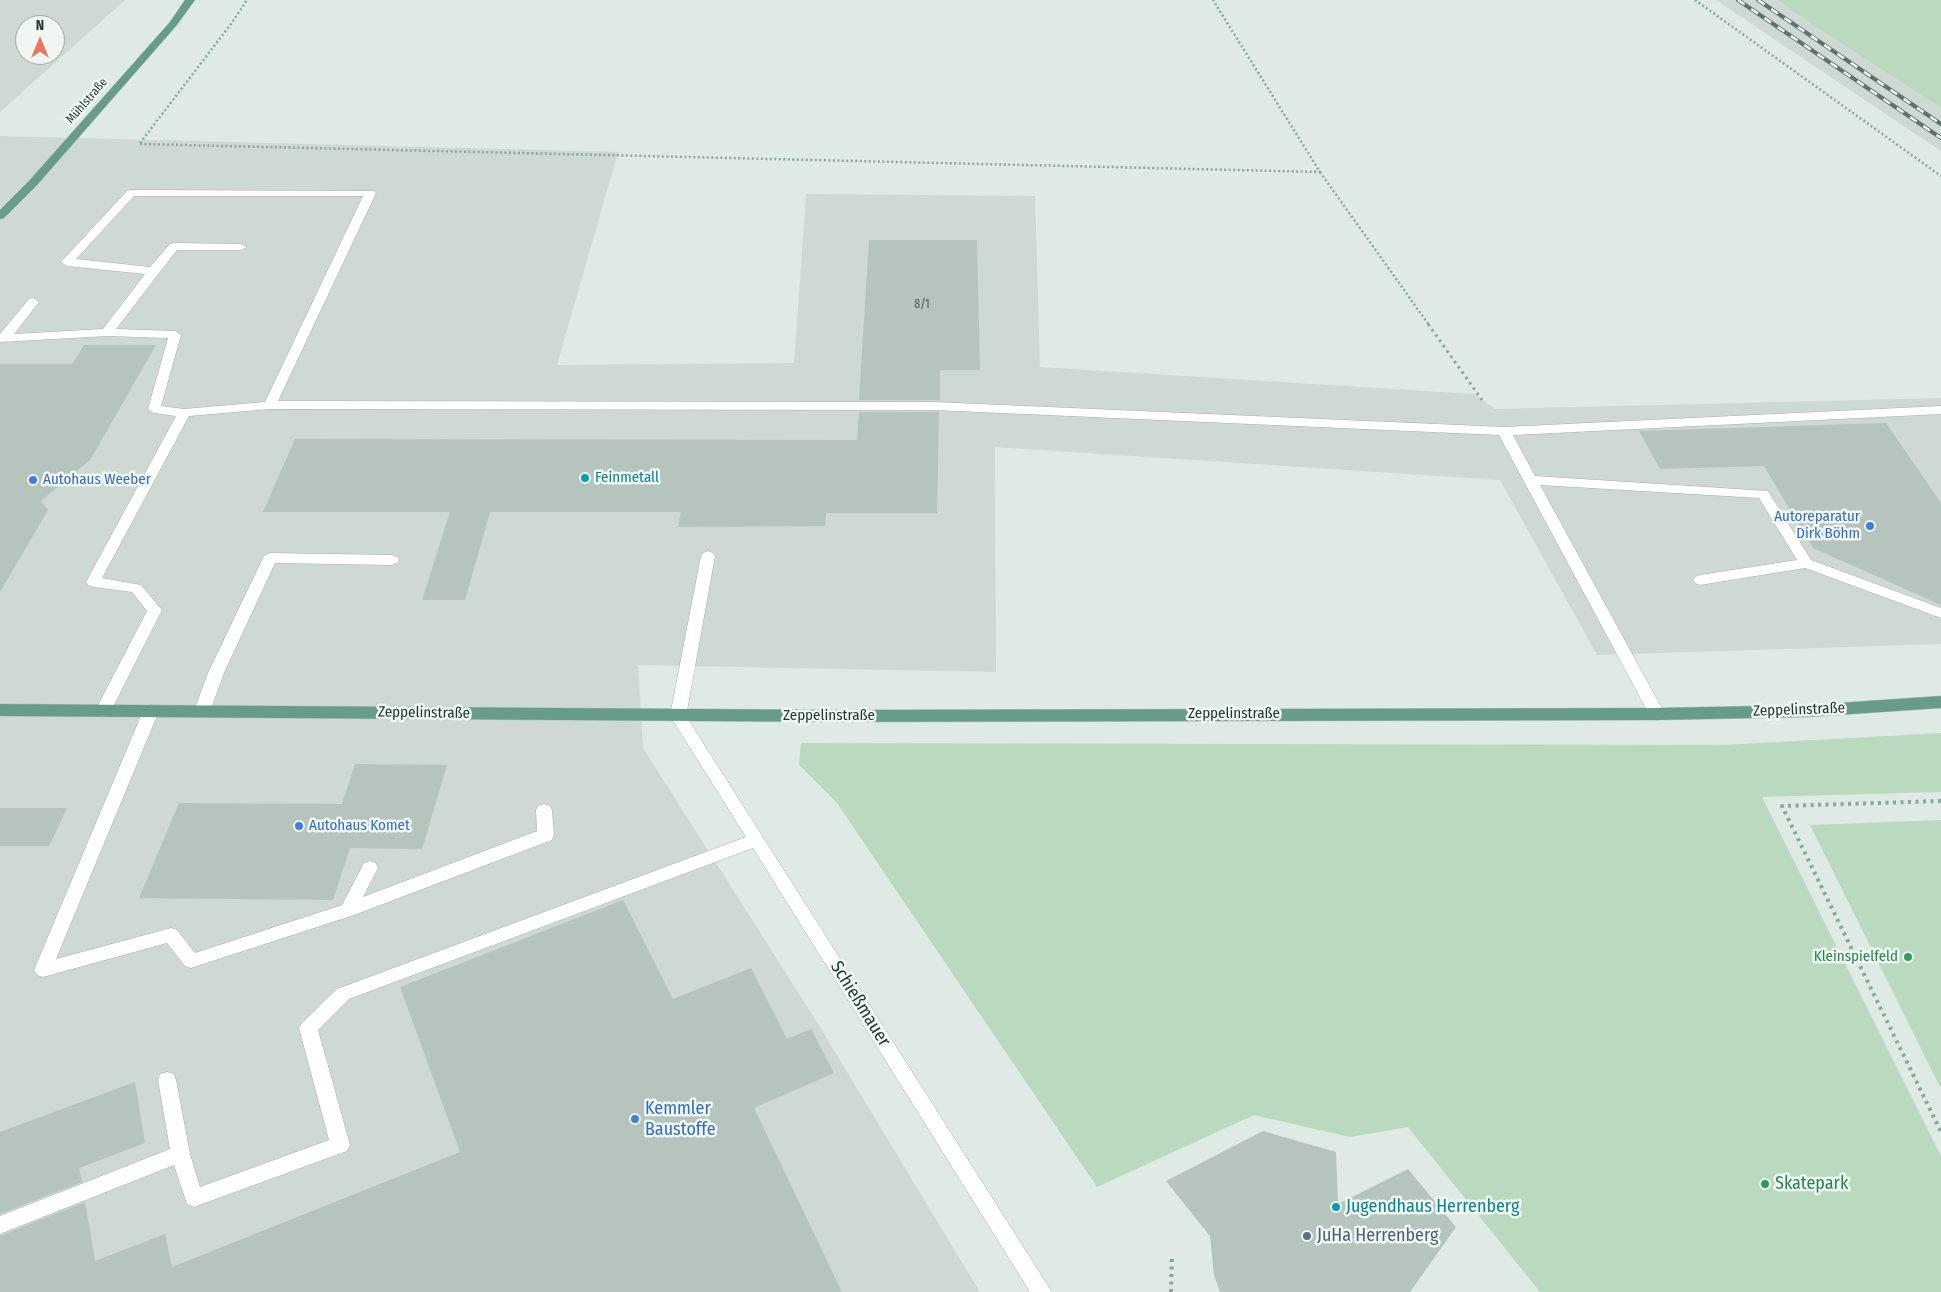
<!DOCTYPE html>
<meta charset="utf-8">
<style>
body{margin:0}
#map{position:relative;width:1941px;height:1292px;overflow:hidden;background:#e0eae4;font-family:"Fira Sans Condensed",sans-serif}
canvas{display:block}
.north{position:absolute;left:15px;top:15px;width:50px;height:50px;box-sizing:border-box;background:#f0f7f3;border:1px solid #9eaba5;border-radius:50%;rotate:0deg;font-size:14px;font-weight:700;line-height:20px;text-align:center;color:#223931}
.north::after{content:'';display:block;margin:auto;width:18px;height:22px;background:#e8775f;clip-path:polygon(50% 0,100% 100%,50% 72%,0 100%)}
</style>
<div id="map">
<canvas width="1941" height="1292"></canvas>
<div class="north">N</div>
</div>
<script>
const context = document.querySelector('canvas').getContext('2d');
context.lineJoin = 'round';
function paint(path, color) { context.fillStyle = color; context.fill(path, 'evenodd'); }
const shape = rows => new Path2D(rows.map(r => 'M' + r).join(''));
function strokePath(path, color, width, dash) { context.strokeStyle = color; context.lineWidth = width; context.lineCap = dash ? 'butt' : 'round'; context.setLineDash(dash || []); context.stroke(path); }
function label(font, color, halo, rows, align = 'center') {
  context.font = font + ' "Fira Sans Condensed",sans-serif'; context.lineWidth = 5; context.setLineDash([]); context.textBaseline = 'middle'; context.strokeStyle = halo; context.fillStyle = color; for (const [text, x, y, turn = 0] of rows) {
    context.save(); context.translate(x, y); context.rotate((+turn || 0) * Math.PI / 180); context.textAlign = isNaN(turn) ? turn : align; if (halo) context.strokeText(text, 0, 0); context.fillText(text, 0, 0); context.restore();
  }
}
const built = shape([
 [0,0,125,0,0,112],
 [25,25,55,25,55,55,25,55],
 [1716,0,1778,0,1941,108,1941,151],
 [0,136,618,152,557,365,794,363,806,194,1035,196,1040,367,1474,394,1495,409,1941,398,1941,644,1597,655,1500,480,995,447,996,672,638,665,643,748,815,1019,980,1292,0,1292]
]);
const green = shape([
 [1778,0,1941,0,1941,108,1803,18],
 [1941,733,1941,792,1762,797,1941,1156,1941,1292,1540,1292,1408,1127,1350,1137,1254,1115,1097,1187,837,803,799,765,801,743,1724,745],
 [1941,820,1941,1089,1810,825]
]);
const building = shape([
 [869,240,977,240,980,370,940,370,940,400,859,400],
 [84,345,156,345,90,460,41,501,48,510,0,592,0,364,72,364],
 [859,412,939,412,937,513,826,513,825,526,678,527,681,512,490,512,465,600,422,600,450,512,263,512,295,439,857,440],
 [1886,423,1941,503,1941,605,1813,548,1764,466,1660,469,1639,431],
 [355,764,447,765,422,849,350,848,333,900,139,898,179,803,342,804],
 [0,808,67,808,49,846,0,846],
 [623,900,673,999,751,968,787,1039,811,1029,834,1073,754,1108,842,1292,0,1292,0,1236,85,1202,95,1261,165,1234,172,1267,460,1152,400,987],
 [135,1082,145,1143,79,1168,82,1182,0,1214,0,1132],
 [1263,1131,1336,1152,1338,1204,1408,1169,1456,1227,1410,1292,1220,1292,1214,1275,1210,1236,1166,1181]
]);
const pathFar2 = shape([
 [1695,0,1941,176],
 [140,143,231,24,247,0],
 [140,144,1320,172,1213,0],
 [1320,172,1429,325]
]);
const pathFar1 = shape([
 [1428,324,1482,400]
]);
const path = shape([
 [1941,801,1782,806,1941,1132],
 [1171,1292,1172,1256]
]);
const minor = shape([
 [131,190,374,191,376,193,278,401,934,402,1504,427,1941,406,1941,414,1513,435,1535,476,1768,491,1811,560,1941,608,1941,618,1805,568,1700,585,1695,583,1693,580,1695,577,1700,575,1797,560,1759,498,1540,485,1665,714,1663,718,1657,720,1651,718,1649,714,1499,435,934,410,270,409,189,416,102,578,141,585,162,610,111,711,109,715,103,717,97,715,95,711,147,611,132,592,93,587,88,585,86,582,176,416,154,413,148,409,168,338,107,336,0,342,0,334,29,299,33,298,39,302,14,334,103,329,145,274,67,266,61,262,127,191,131,190],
 [134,196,363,196,265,402,184,409,161,406,181,335,175,331,116,329,177,250,241,250,247,247,241,244,174,243,170,244,150,267,76,259,134,196],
 [708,551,713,553,715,556,686,716,1052,1292,1030,1292,753,848,349,999,318,1030,350,1145,347,1151,194,1207,187,1204,174,1165,0,1234,0,1216,170,1149,158,1080,160,1074,167,1072,174,1074,176,1080,190,1154,200,1187,329,1140,299,1028,302,1023,337,989,746,837,670,716,701,556,703,553,708,551],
 [270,553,392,555,397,557,399,560,397,563,392,565,275,563,224,673,210,711,208,715,202,717,196,715,194,711,208,673,263,558,265,555,270,553],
 [151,705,157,707,159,711,56,959,171,928,177,930,195,953,342,905,364,863,370,861,376,863,378,868,363,897,537,831,536,810,538,806,544,804,550,806,552,810,554,835,552,840,354,915,191,968,185,966,167,943,43,977,37,975,34,970,143,711,145,707,151,705]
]);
const major = shape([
 [185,0,195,0,176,26,37,185,4,218,0,219,0,210,29,181,170,22,185,0],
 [1941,696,1941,708,1808,717,1657,720,838,722,0,716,0,704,838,710,1657,708,1808,705,1941,696]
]);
const rail = shape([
 [1738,0,1941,138],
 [1758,0,1941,124]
]);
const markers = [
 [585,478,5,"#0f9aa8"],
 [33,480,5,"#3f7fe0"],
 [1870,526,5,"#3f7fe0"],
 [299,826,5,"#3f7fe0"],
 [1908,957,5,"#2e9e5b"],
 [635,1119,5,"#3f7fe0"],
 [1765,1184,5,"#2e9e5b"],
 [1336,1207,5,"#0f9aa8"],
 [1307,1236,5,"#5c6f8a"]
];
const farStreetnames = [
 ["Mühlstraße",87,101,-49]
];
const numberNames = [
 ["8/1",922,305]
];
const cultureNames = [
 ["Feinmetall",595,478]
];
const shopNames = [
 ["Autohaus Weeber",43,480],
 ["Autoreparatur",1860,517,"right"],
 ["Dirk Böhm",1860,534,"right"],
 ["Autohaus Komet",309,826]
];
const streetNames = [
 ["Zeppelinstraße",1799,710,-2],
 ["Zeppelinstraße",424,713,1],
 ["Zeppelinstraße",1234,714],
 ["Zeppelinstraße",829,716]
];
const leisureNames = [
 ["Kleinspielfeld",1898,957]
];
const nearStreetnames = [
 ["Schießmauer",860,1004,58]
];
const nearShopnames = [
 ["Kemmler",645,1109],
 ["Baustoffe",645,1130]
];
const nearLeisurenames = [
 ["Skatepark",1775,1184]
];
const nearCulturenames = [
 ["Jugendhaus Herrenberg",1346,1207]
];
const nearServicenames = [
 ["JuHa Herrenberg",1317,1236]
];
paint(built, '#ced9d3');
paint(green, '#badac0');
paint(building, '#b5c4bd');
strokePath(minor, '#a3b1ab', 1);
strokePath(major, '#bdc4c1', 1);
strokePath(pathFar2, '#82ab9b', 2.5, [2, 2.5]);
strokePath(pathFar1, '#82ab9b', 3, [2.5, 4]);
strokePath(path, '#82ab9b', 4, [3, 4.5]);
paint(minor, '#fff');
paint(major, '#679c8b');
strokePath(rail, '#5c746c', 4);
strokePath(rail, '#f0f7f3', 2.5, [8]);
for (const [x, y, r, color] of markers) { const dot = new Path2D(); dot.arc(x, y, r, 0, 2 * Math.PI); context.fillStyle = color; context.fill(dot); strokePath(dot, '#f0f7f3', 2); }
label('12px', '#223931', '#f0f7f3', farStreetnames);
label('12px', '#475c54', null, numberNames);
label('15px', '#0d838f', '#f0f7f3', cultureNames, 'left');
label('15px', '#366cbe', '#f0f7f3', shopNames, 'left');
label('15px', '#223931', '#f0f7f3', streetNames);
label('15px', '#27864d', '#f0f7f3', leisureNames, 'right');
label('18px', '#223931', '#f0f7f3', nearStreetnames);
label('18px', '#366cbe', '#f0f7f3', nearShopnames, 'left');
label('18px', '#27864d', '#f0f7f3', nearLeisurenames, 'left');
label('18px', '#0d838f', '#f0f7f3', nearCulturenames, 'left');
label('18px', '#4e5e75', '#f0f7f3', nearServicenames, 'left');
</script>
